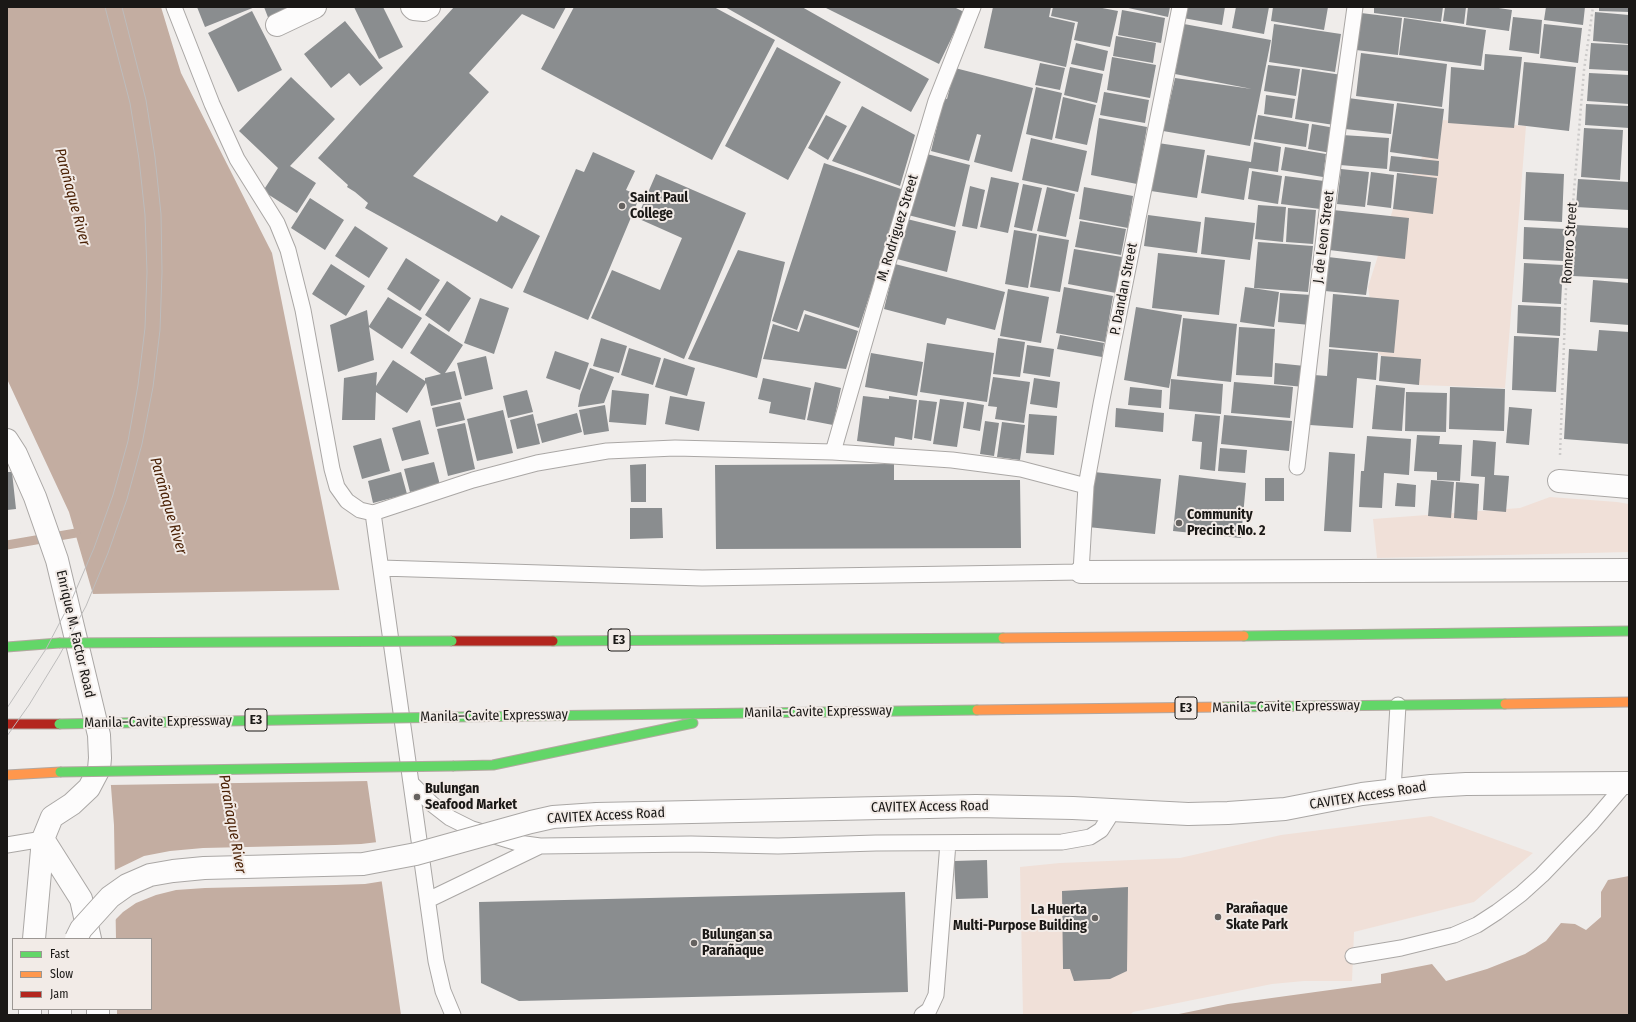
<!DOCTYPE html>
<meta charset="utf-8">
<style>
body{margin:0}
#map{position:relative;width:1636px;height:1022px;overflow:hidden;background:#efecea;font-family:"Fira Sans Condensed",sans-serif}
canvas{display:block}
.frame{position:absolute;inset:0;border:8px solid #1a1816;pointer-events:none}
.legend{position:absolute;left:12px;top:938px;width:140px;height:72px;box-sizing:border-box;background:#f2ebe7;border:1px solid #9c9793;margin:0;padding:5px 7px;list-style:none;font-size:12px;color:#1a1816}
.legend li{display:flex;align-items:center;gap:8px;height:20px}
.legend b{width:20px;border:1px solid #9c9793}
</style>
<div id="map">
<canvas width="1636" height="1022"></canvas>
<div class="frame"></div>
<ul class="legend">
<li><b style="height:5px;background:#63d668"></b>Fast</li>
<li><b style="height:5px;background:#ff974d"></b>Slow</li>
<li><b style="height:5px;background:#b3261e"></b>Jam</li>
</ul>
</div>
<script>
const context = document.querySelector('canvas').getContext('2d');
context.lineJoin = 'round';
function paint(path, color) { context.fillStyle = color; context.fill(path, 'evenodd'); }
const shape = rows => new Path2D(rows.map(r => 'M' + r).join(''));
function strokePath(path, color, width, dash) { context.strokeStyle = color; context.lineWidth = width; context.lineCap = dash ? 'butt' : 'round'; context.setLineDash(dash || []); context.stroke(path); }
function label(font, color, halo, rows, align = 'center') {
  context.font = font + ' "Fira Sans Condensed",sans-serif'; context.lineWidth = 4; context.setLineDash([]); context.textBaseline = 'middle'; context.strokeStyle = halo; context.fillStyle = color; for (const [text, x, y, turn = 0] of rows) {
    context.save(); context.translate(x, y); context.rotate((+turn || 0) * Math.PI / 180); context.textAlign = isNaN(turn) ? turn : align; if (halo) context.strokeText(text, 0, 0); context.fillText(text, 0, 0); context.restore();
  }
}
const green = shape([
 [1443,120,1526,126,1505,388,1419,385,1378,353,1368,287,1393,209],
 [1550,497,1617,502,1629,504,1629,552,1377,558,1373,519,1520,508],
 [1431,816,1533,853,1474,902,1354,932,1352,981,1304,981,1272,984,1133,1012,1130,1015,1023,1015,1020,867,1060,863,1180,858,1281,835]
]);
const water = shape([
 [7,7,161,7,181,73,272,253,340,593,401,1015,117,1015,117,1009,151,1009,151,939,116,939,114,825,97,608,69,512,7,379],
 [1629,876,1629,1015,1174,1015,1228,1004,1381,983,1381,974,1432,964,1446,981,1487,969,1525,954,1546,941,1561,923,1575,924,1586,930,1601,917,1601,892,1608,880]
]);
const pier = shape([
 [341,590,369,781,109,785,95,608,91,594],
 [378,842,384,881,365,884,336,885,205,888,176,890,156,895,136,903,123,912,114,921,113,871,144,856,170,851,203,848,335,845,361,844]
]);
const stream = shape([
 [7,545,76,533]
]);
const building = shape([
 [197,7,255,7,205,27],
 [264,7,299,7,269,20],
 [354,7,383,7,403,47,379,59],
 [454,7,566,7,554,29,522,14,469,73,489,92,413,176,497,222,501,215,540,236,512,289,365,208,368,203,355,192,347,187,348,185,318,158],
 [574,7,714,7,775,40,712,160,541,69],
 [725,7,802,7,929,79,911,112],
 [824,7,954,7,964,12,939,64],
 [993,7,1051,7,1049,17,1075,23,1066,67,984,48],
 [1053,7,1097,7,1118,11,1110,47,1074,40,1078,22,1051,16],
 [1124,7,1170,7,1168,17],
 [1185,7,1225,7,1222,25,1183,18],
 [1236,7,1269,7,1264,34,1232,28],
 [1273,7,1328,7,1324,30,1271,21],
 [1374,7,1443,7,1441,22,1374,13],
 [1445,7,1466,7,1464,24,1443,21],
 [1468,7,1492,7,1512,10,1509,31,1466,25],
 [1546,7,1585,7,1583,25,1544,20],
 [1599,7,1629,7,1629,12,1599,11],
 [1122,10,1165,18,1161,43,1118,35],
 [252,11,282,70,238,92,208,33],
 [1595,12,1629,15,1629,44,1593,41],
 [1361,13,1402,18,1398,55,1356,50],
 [1513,17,1542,20,1539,54,1509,50],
 [1404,18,1486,30,1481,66,1399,55],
 [345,21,383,68,360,86,349,73,331,88,304,54],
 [1184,24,1271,40,1250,146,1163,131,1175,78,1252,89,1175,74],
 [1274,24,1341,34,1335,72,1269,62],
 [1544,24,1582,28,1578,63,1540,58],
 [1116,36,1156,43,1153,63,1113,56],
 [1076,43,1108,51,1104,71,1071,64],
 [1591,43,1629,45,1629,71,1589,69],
 [777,47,841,82,788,180,725,146],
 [1361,53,1447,64,1442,107,1356,96],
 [1485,54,1522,57,1514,128,1448,123,1451,67,1484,70],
 [1112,57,1156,65,1150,98,1107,90],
 [1524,62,1576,67,1569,131,1518,125],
 [1040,63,1065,68,1060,90,1035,85],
 [1268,65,1300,69,1296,96,1264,91],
 [1070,67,1103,74,1097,103,1064,95],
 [955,68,1033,88,1012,172,974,162,981,135,977,134,969,161,931,151,944,98,947,99],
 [1302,69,1342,75,1334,125,1295,119],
 [1589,73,1629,75,1629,104,1587,101],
 [291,77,335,119,290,166,316,183,297,213,263,191,278,168,239,131],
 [1036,87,1062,93,1052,140,1026,134],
 [1104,92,1149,100,1145,123,1100,115],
 [1266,95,1295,99,1292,118,1264,114],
 [1063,97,1096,105,1087,145,1055,138],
 [1348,98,1394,104,1391,134,1345,129],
 [1397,103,1444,109,1438,159,1390,152],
 [1586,104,1629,106,1629,128,1585,125],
 [862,106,915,135,900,186,832,161],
 [826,115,847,126,828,160,808,148],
 [1258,115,1309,124,1306,147,1254,139],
 [1099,118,1147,127,1137,184,1091,175],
 [1312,124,1335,128,1331,153,1308,149],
 [1584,128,1623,130,1620,180,1581,177],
 [1342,135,1389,138,1387,169,1340,165],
 [1031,138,1087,151,1078,192,1022,180],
 [1254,142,1281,147,1278,172,1249,168,1244,200,1201,193,1207,155,1251,162],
 [1158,143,1205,150,1197,198,1151,191],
 [1285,147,1326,154,1323,177,1281,170],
 [593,152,635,171,626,190,640,196,588,320,523,292,576,169,584,172],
 [927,154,970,165,955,227,908,215],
 [1391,156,1439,161,1438,176,1389,171],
 [824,163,904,190,859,328,804,310,797,330,772,321],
 [1341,169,1369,172,1365,207,1337,204],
 [1252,171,1282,176,1278,204,1248,199],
 [1371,172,1394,175,1391,208,1367,205],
 [1526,172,1564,174,1562,222,1524,220],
 [1397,173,1437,178,1433,214,1393,209],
 [656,174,746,213,684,359,591,318,612,270,660,290,682,238,637,218],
 [1285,176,1324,181,1320,209,1281,204],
 [991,177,1019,183,1008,233,980,227],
 [1578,179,1629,182,1629,210,1576,207],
 [1023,184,1042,188,1032,231,1014,227],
 [970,186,985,190,977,229,962,226],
 [1047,187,1075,194,1066,237,1037,231],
 [1084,187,1133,196,1128,228,1079,219],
 [310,198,344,220,325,250,291,228],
 [1258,205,1286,207,1283,242,1255,239],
 [1288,208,1316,210,1313,244,1286,242],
 [1333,210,1409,218,1405,259,1329,250],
 [1148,215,1201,222,1197,253,1144,246],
 [1205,217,1255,223,1250,260,1201,254],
 [907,219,956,231,947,272,897,259],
 [1080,221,1126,229,1121,255,1075,247],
 [1576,225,1629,228,1629,279,1573,276],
 [355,226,388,248,369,278,335,256],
 [1524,227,1565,229,1563,261,1523,259],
 [1014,230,1037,234,1028,288,1005,284],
 [1039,235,1069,240,1060,292,1030,287],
 [1258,242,1313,246,1308,292,1254,288],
 [1074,249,1122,257,1116,293,1068,284],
 [738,250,785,262,757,378,688,359],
 [1158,253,1225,260,1219,315,1152,308],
 [1328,257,1371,262,1366,295,1325,291],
 [406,258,440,280,420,311,387,289],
 [1524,263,1563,265,1561,304,1522,302],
 [331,264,365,286,346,316,312,294],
 [895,264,1005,292,995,330,947,318,945,325,884,309],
 [1593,280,1629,283,1629,325,1590,322],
 [447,281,471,298,449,332,425,315],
 [1064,287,1113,296,1105,342,1056,333],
 [1245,287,1279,292,1274,327,1240,322],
 [1008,289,1049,297,1041,343,1000,336],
 [1280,293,1312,295,1310,325,1278,322],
 [1333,294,1399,300,1394,353,1329,347],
 [388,297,422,318,402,349,369,327,374,360,338,372,330,325,367,310,369,326],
 [480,298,509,308,494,354,464,343],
 [1518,305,1561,307,1560,336,1517,333],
 [1136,307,1182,315,1169,388,1124,380],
 [805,314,858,331,846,369,763,359,773,324,799,332],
 [1183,318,1237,324,1231,382,1177,376],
 [429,323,463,345,445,373,455,371,462,399,431,406,426,383,407,413,376,392,375,420,342,420,344,378,377,372,376,386,393,360,425,381,425,378,441,374,410,353],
 [1239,327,1275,329,1272,377,1236,375],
 [1599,330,1629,332,1629,444,1564,439,1569,349,1597,351],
 [1060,335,1104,343,1102,357,1057,349],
 [1514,336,1559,338,1556,392,1512,390],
 [601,338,627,346,619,373,593,366],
 [998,338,1025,342,1020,377,993,374],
 [927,343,994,353,987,402,920,392],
 [1027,345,1054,349,1050,377,1023,373],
 [629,348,661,358,653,385,621,375],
 [1329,349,1378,353,1376,380,1357,378,1353,428,1310,425,1314,375,1327,376],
 [555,351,589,363,580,390,546,378],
 [871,353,923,362,917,396,865,387],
 [486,356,493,389,465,396,457,363],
 [1381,356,1421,359,1419,385,1379,381],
 [664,358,695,368,687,396,655,387],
 [1275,363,1305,366,1304,387,1274,384],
 [590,368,614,377,604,403,578,407,580,395],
 [993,377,1030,382,1024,423,995,419,997,407,988,406],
 [763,378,811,388,805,420,769,413,771,402,758,399],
 [1034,378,1060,382,1057,408,1030,404],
 [1171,379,1223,384,1221,414,1169,409],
 [815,382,841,388,833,425,807,420],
 [1234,382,1293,387,1290,418,1231,413],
 [1376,385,1405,388,1402,431,1372,429],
 [1130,387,1162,390,1161,408,1128,405],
 [1450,387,1505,389,1504,431,1449,429],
 [527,390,533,412,508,418,503,396],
 [612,390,649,394,646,425,609,422],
 [1406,392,1447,393,1446,432,1405,431],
 [670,396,705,402,699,431,665,424],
 [863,396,889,399,889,396,917,400,912,440,895,437,894,446,857,441],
 [940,399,964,402,957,447,933,444],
 [919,400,937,402,931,441,914,438],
 [460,402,465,420,436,427,432,408],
 [967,402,984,405,980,431,963,428],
 [605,405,609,431,584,435,579,410],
 [1509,407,1532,409,1529,445,1506,443],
 [1116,408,1164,413,1163,432,1115,427],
 [503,410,513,453,477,461,467,419],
 [577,413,582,432,542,443,537,424],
 [533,414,540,444,517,449,510,420],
 [1029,414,1057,416,1054,455,1026,453],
 [1195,414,1220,416,1215,471,1200,469,1202,442,1192,441],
 [1224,415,1292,421,1289,451,1221,444],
 [420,420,429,454,402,461,392,428],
 [985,421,999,423,994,456,980,454],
 [1002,422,1025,425,1020,460,997,457],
 [465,423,475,469,448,476,437,429],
 [1417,435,1440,436,1439,444,1462,445,1460,481,1437,480,1437,472,1414,471],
 [1367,436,1411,439,1409,475,1384,473,1382,508,1359,507,1361,471,1364,471],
 [381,438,390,471,362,479,353,446],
 [1473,440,1496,442,1494,475,1509,476,1506,512,1483,510,1485,477,1471,476],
 [1220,448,1247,450,1245,473,1218,471],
 [1329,452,1355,454,1351,532,1324,531],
 [434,462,440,485,410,492,404,469],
 [646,464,646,502,631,502,630,465],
 [894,464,894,480,1020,480,1021,548,716,549,715,465],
 [7,472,12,472,16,509,7,510],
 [401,472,407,494,373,503,368,481],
 [1094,472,1161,479,1155,534,1088,527],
 [1179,475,1246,483,1241,538,1173,531],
 [1265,478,1284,478,1284,501,1265,501],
 [1431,480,1454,482,1451,518,1428,516],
 [1456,482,1479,484,1477,520,1454,518],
 [1397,483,1416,485,1415,507,1395,506],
 [630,508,662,508,663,538,630,539],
 [987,860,988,898,956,899,954,861],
 [1128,887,1127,971,1110,979,1074,981,1070,969,1063,969,1062,891],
 [905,892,908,992,519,1001,481,983,479,902]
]);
const path = shape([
 [1560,455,1566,288,1584,70,1593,7]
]);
const lane = shape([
 [174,7,212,104,237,159,277,223,288,250,303,310,332,469,337,487,347,501,360,510,373,513,473,480,537,463,607,451,675,448,833,452,952,460,1021,469,1086,486],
 [833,452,873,313,936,101,973,7],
 [1297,467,1329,194,1355,7],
 [373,513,436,961,443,991,453,1015],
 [381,568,702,578,1081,572,1086,486,1101,404,1180,7],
 [411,783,432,804,450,818,472,829,518,843,540,846,691,844,778,846,876,843,1062,842,1090,837,1101,830,1108,819,1109,809],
 [1393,790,1398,705],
 [7,845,43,839],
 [428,900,540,846],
 [1353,956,1401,948,1454,935,1477,925,1497,912,1521,894,1542,875,1592,823,1626,783],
 [922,1015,929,1010,936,995,948,843]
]);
const street = shape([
 [412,7,414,9,424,10,429,7],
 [277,25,315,7],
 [7,440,16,454,35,497,57,560,99,735,100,758,99,769,89,788,72,804,52,817,43,839,34,939],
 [1559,481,1629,487],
 [1081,572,1629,570],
 [597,814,976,806,1073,808,1188,814,1228,813,1285,809,1362,794,1431,786,1466,784,1629,783],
 [43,839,81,899,90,939],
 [30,1009,30,1015],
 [60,1009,60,1015],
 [98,1015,98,1009]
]);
const fast = shape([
 [1244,636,1629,631],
 [553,641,1003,638],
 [7,647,59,643],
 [1222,707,1505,704],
 [453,717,977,710],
 [454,766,493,765,693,723]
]);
const slow = shape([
 [1003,638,1244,636],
 [1505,704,1629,702],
 [977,710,1222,707],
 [7,775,60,772]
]);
const jam = shape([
 [452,641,553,641],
 [7,724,59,724]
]);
const tram = shape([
 [7,708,46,649,72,599,94,548,113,495,128,441,138,385,145,328,147,272,145,215,139,159,130,103,105,7],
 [7,736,29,705,59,656,86,606,108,553,127,499,142,444,153,387,160,330,162,272,161,214,155,157,146,100,122,7]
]);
const streetBridge = shape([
 [76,939,81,929,110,897,127,885,150,875,173,871,204,868,363,864,416,854,531,822,553,817,597,814]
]);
const fastBridge = shape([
 [59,643,452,641],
 [59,724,453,717],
 [60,772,454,766]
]);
const markers = [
 [622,206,4,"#656260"],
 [1179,523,4,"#656260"],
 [417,797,4,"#656260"],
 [1218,917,4,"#656260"],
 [1095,918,4,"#656260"],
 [694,943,4,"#656260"]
];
const shields = [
 [619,640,22],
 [1186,708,22],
 [256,720,22]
];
const shieldNames = [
 ["E3",619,640],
 ["E3",1186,708],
 ["E3",256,720]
];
const poiNames = [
 ["Saint Paul",630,198],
 ["College",630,214],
 ["Community",1187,515],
 ["Precinct No. 2",1187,531],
 ["Bulungan",425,789],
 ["Seafood Market",425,805],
 ["Parañaque",1226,909],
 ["Skate Park",1226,925],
 ["La Huerta",1087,910,"right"],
 ["Multi-Purpose Building",1087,926,"right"],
 ["Bulungan sa",702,935],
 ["Parañaque",702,951]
];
const streetNames = [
 ["M. Rodriguez Street",898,228,-73],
 ["J. de Leon Street",1324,237,-83],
 ["Romero Street",1570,243,-86],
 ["P. Dandan Street",1124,289,-79],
 ["Enrique M. Factor Road",75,634,77],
 ["Manila–Cavite Expressway",1286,707,-1],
 ["Manila–Cavite Expressway",818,712,-1],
 ["Manila–Cavite Expressway",494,716,-1],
 ["Manila–Cavite Expressway",158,722,-1],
 ["CAVITEX Access Road",1368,796,-9],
 ["CAVITEX Access Road",930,807,-1],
 ["CAVITEX Access Road",606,816,-3]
];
const waterNames = [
 ["Parañaque River",72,197,75],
 ["Parañaque River",168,506,74],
 ["Parañaque River",232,824,80]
];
paint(green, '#f0e0d8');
paint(water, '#c3ada1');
paint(pier, '#efecea');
strokePath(stream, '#c3ada1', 9);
paint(building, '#8a8d8f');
strokePath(lane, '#aaa7a5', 17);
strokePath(street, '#aaa7a5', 24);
strokePath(fast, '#b2a7a0', 11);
strokePath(slow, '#b2a7a0', 11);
strokePath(jam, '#b2a7a0', 11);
strokePath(path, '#cdcbca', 2.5, [2, 3]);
strokePath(lane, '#fdfcfc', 15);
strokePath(street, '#fdfcfc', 22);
strokePath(fast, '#63d668', 9);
strokePath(slow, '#ff974d', 9);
strokePath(jam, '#b3261e', 9);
strokePath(tram, '#bdbcbc', 1);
strokePath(streetBridge, '#aaa7a5', 24, []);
strokePath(fastBridge, '#b2a7a0', 11, []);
strokePath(streetBridge, '#fdfcfc', 22);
strokePath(fastBridge, '#63d668', 9);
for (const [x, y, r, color] of markers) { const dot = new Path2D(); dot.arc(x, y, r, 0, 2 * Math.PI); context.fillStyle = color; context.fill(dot); strokePath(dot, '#f2ebe7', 1.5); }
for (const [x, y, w] of shields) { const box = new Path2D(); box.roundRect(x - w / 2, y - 11, w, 22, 3); context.fillStyle = '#f2ebe7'; context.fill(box); strokePath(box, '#1a1816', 1); }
label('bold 13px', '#1a1816', null, shieldNames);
label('bold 14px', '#1a1816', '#f2ebe7', poiNames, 'left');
label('14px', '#1a1816', '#f2ebe7', streetNames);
label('italic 15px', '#4b2206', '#f2ebe7', waterNames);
</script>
